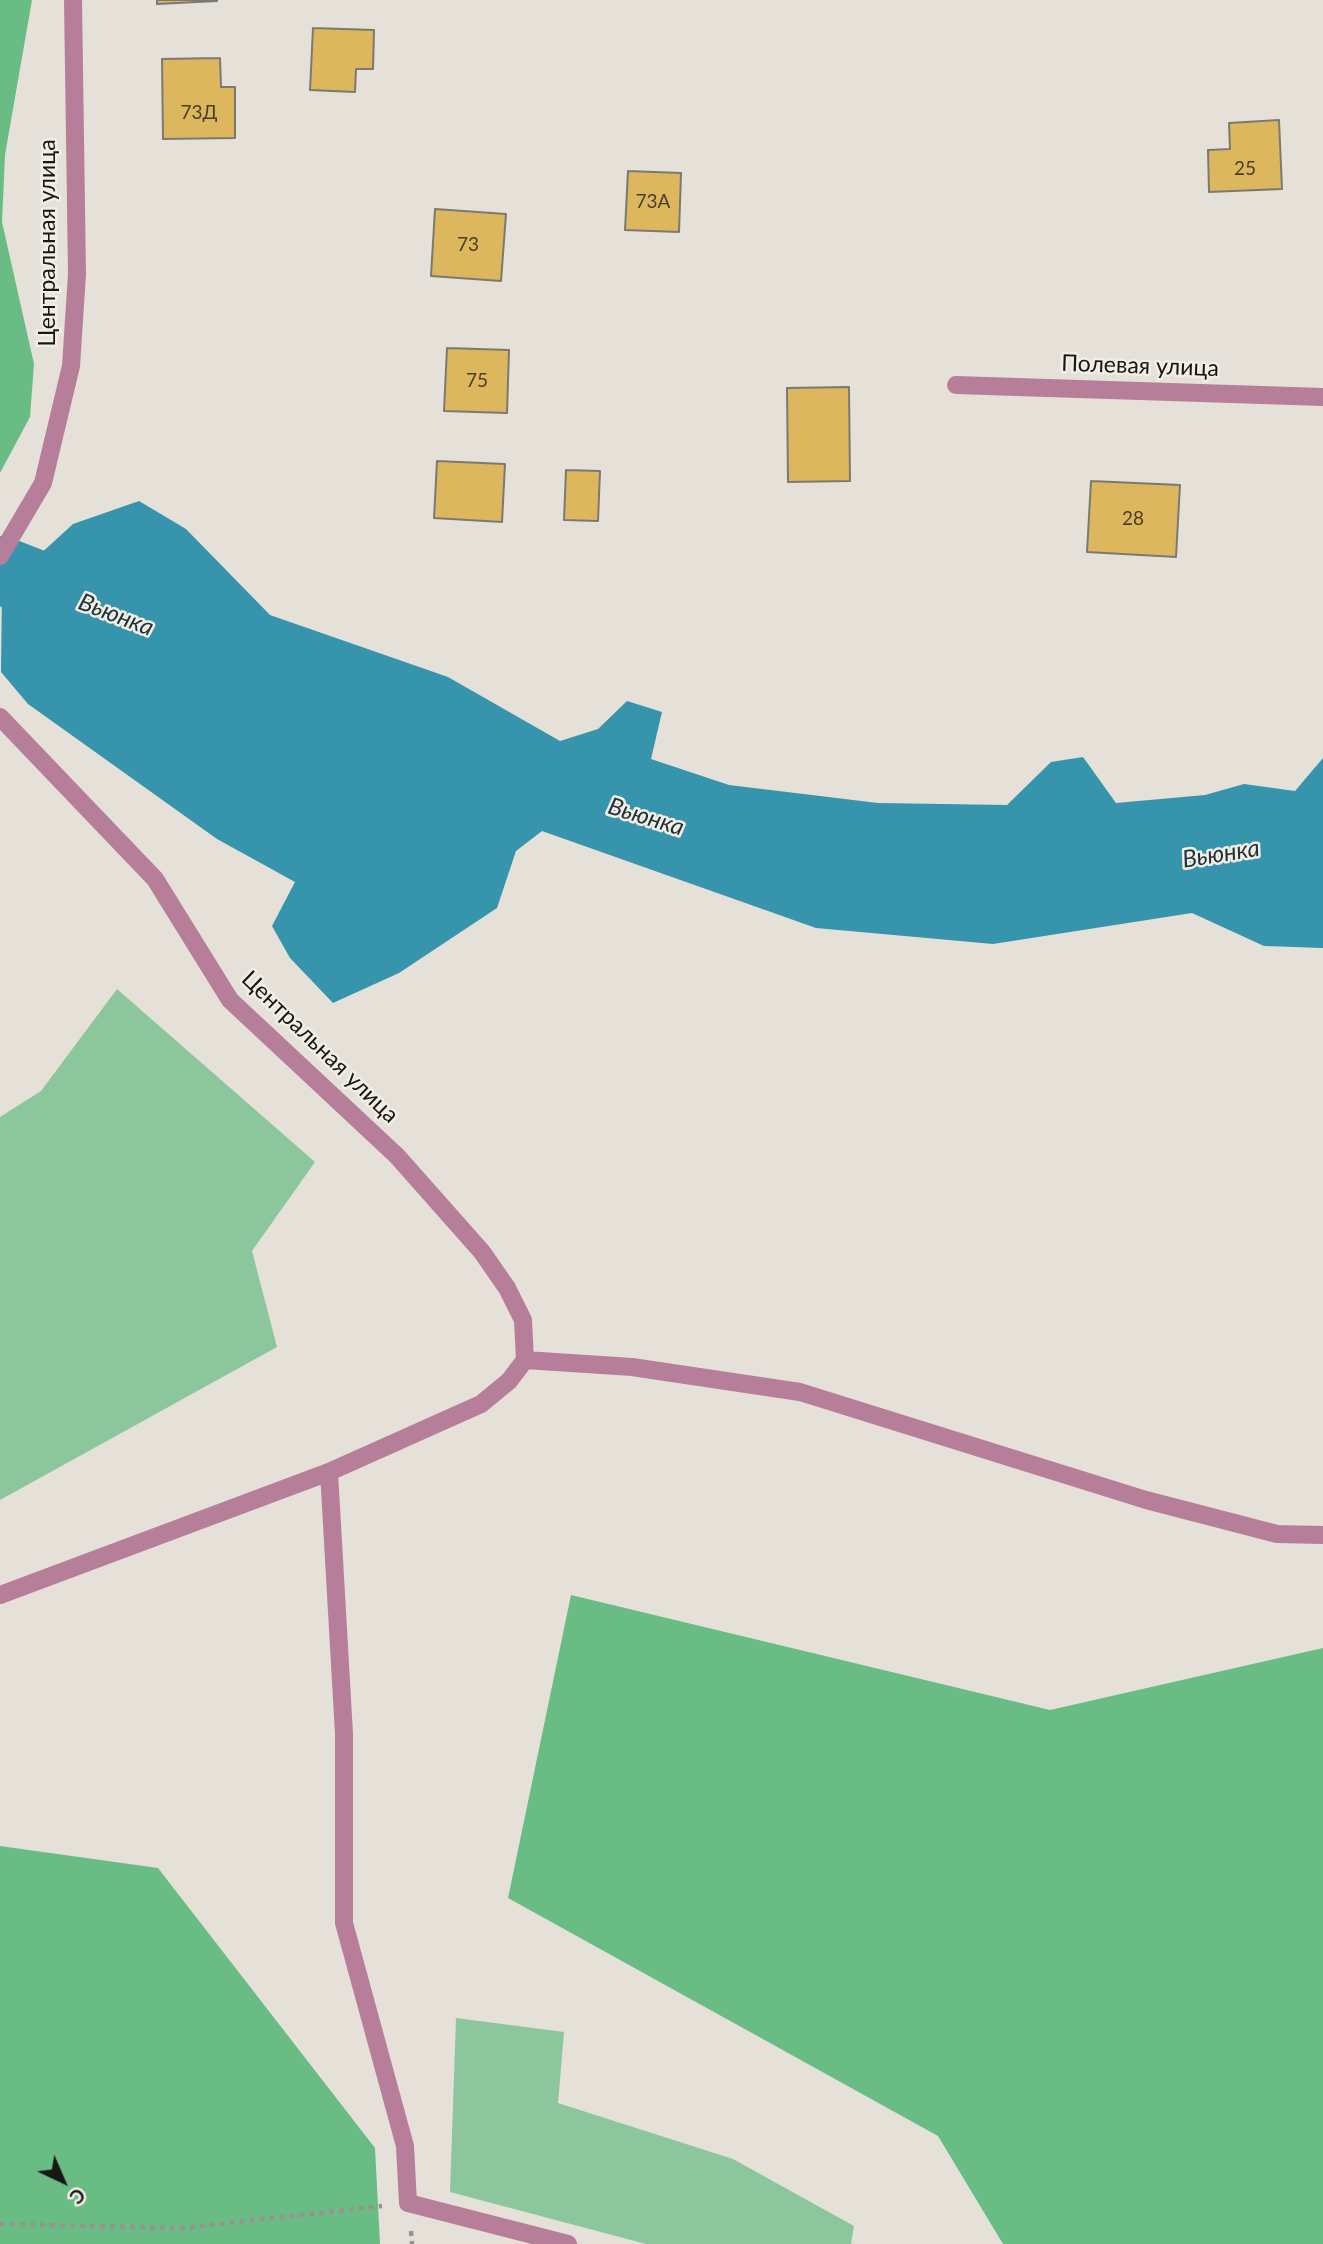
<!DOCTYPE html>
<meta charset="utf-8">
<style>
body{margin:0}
#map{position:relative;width:1323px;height:2244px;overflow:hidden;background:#e5e1d9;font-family:Lato,sans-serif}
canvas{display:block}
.north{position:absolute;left:28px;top:2146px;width:70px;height:70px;-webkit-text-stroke:5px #f2eee6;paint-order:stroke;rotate:136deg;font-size:19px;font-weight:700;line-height:28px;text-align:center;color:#181714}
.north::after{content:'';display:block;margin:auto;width:24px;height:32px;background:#181714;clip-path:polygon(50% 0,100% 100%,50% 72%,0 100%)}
</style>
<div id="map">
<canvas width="1323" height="2244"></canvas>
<div class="north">С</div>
</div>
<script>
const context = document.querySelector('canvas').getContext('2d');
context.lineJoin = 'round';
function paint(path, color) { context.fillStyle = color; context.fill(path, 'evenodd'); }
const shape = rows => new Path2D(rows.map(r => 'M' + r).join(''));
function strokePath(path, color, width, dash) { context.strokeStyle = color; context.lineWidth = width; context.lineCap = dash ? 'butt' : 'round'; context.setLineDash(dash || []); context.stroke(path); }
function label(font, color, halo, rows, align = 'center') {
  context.font = font + ' Lato,sans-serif'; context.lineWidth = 5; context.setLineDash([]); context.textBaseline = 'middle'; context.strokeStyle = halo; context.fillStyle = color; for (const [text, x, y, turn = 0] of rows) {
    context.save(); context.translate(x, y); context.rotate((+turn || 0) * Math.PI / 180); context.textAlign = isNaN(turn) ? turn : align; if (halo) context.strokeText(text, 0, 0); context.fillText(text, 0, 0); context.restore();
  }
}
const green = shape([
 [117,989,315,1162,252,1251,277,1347,0,1500,0,1117,41,1091],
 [456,2018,564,2032,558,2103,733,2159,854,2226,851,2244,646,2244,450,2192]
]);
const forest = shape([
 [0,0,32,0,5,155,2,222,34,364,30,417,0,473],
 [571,1595,1050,1710,1323,1648,1323,2244,1003,2244,938,2136,508,1898],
 [0,1846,158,1868,375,2148,380,2244,0,2244]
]);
const water = shape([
 [139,501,186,529,270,615,448,677,560,741,598,729,627,701,662,712,651,759,729,785,878,803,1007,805,1051,762,1083,757,1116,803,1205,795,1244,784,1295,791,1323,758,1323,948,1264,946,1192,913,993,944,816,928,542,831,516,851,497,908,399,973,333,1003,290,958,272,926,295,882,217,839,28,704,1,672,2,589,73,524]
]);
const river = shape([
 [0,570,102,610]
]);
const building = shape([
 [157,0,217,0,217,1,157,4,157,0],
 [313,28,374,30,373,69,356,69,355,92,310,90,313,28],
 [220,58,221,87,235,87,235,138,163,139,162,59,220,58],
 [1279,120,1282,189,1209,192,1208,150,1230,149,1229,123,1279,120],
 [628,171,681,173,679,232,625,230,628,171],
 [435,209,506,214,501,281,431,276,435,209],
 [447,348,509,350,507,413,444,411,447,348],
 [849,387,850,481,788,482,787,388,849,387],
 [437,461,505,464,502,522,434,518,437,461],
 [566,470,600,471,598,521,564,520,566,470],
 [1091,481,1180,485,1176,557,1087,552,1091,481]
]);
const path = shape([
 [0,2224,183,2228,382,2206],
 [411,2231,412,2244]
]);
const minor = shape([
 [956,385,1323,397],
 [0,556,43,483,71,366,77,274,73,0],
 [0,717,155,879,230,1000,397,1156,482,1252,507,1288,523,1320,525,1360],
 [525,1360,632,1367,800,1392,1146,1500,1277,1534,1323,1535],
 [329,1472,344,1734,344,1923,405,2146,408,2203,568,2244],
 [0,1595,329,1472,481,1404,509,1381,525,1360]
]);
const numberNames = [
 ["73Д",199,113],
 ["25",1245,169],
 ["73А",653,202],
 ["73",468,245],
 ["75",477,381],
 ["28",1133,519]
];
const streetNames = [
 ["Центральная улица",48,243,-90],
 ["Полевая улица",1140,366,2],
 ["Центральная улица",320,1047,44]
];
const waterNames = [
 ["Вьюнка",116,615,21],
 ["Вьюнка",646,817,17],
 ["Вьюнка",1221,854,-9]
];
paint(green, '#8cc69c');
paint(forest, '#69bd84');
paint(water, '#3794ad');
strokePath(river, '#3794ad', 68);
paint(building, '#ddb75e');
strokePath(building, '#7c7972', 2);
strokePath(path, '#97948e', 4.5, [5, 5]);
strokePath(minor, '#b77e99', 18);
label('19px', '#493f26', null, numberNames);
label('23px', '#181714', '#f2eee6', streetNames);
label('italic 24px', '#1d3239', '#f2eee6', waterNames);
</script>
